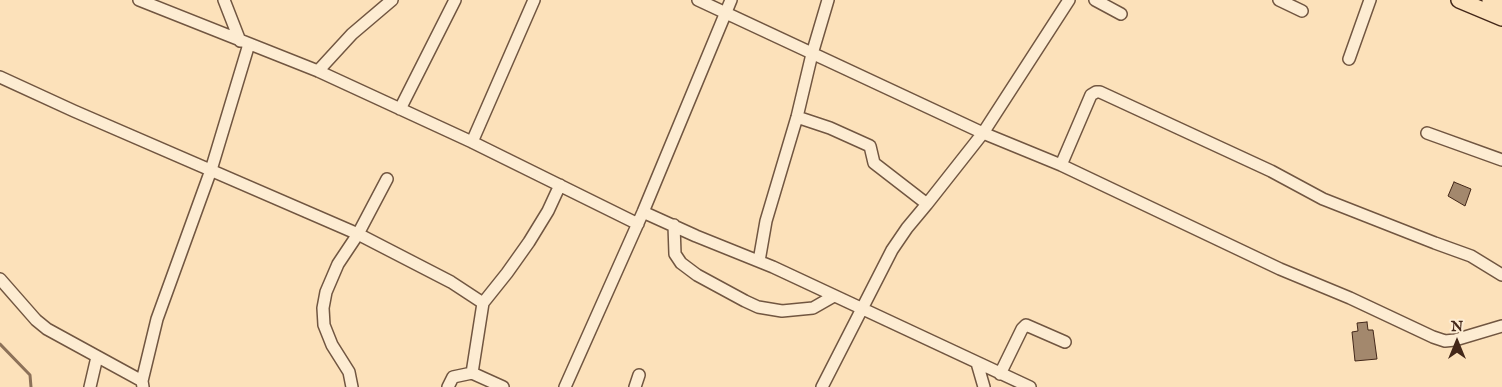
<!DOCTYPE html>
<style>
body{margin:0}
#map{position:relative;width:1502px;height:387px;overflow:hidden;background:#fce1ba;font-family:"IM FELL English",serif}
canvas{display:block}
.north{position:absolute;left:1432px;top:317px;width:50px;height:50px;-webkit-text-stroke:4px #fdecd2;paint-order:stroke;rotate:0deg;font-size:14px;font-weight:700;line-height:20px;text-align:center;color:#432719}
.north::after{content:'';display:block;margin:auto;width:18px;height:22px;background:#432719;clip-path:polygon(50% 0,100% 100%,50% 72%,0 100%)}
</style>
<div id="map">
<canvas width="1502" height="387"></canvas>
<div class="north">N</div>
</div>
<script>
const context = document.querySelector('canvas').getContext('2d');
context.lineJoin = 'round';
const shape = rows => new Path2D(rows.map(r => 'M' + r).join(''));
function strokePath(path, color, width, dash) { context.strokeStyle = color; context.lineWidth = width; context.lineCap = dash ? 'butt' : 'round'; context.setLineDash(dash || []); context.stroke(path); }
function paint(path, color) { context.fillStyle = color; context.fill(path, 'evenodd'); }
const stream = shape([
 [0,344,30,375,31,387]
]);
const building = shape([
 [1454,182,1471,189,1465,206,1448,196,1454,182],
 [1367,322,1368,330,1373,330,1377,359,1355,361,1352,332,1358,331,1357,323,1367,322]
]);
const minor = shape([
 [139,0,318,71,472,142,638,224],
 [224,0,240,41],
 [698,0,983,133,1061,165,1280,269,1350,298,1433,337,1445,341,1455,340,1502,326],
 [1095,0,1121,14],
 [1279,0,1302,11],
 [1349,59,1370,0],
 [318,71,352,34,392,0],
 [0,77,74,111,358,234,451,282,483,303,472,373,503,387],
 [400,109,455,0],
 [797,117,830,128,870,146,874,163,927,204],
 [1427,133,1502,160],
 [472,142,534,0],
 [1061,165,1091,95,1096,92,1100,92,1271,171,1323,199,1435,243,1471,256,1502,275],
 [643,212,696,236,773,267,1030,387],
 [674,225,675,254,681,263,697,275,745,301,758,307,782,311,813,308,834,296],
 [759,261,766,221,797,117,812,54,828,0],
 [0,279,36,320,47,329,142,381],
 [483,303,507,273,529,242,548,211,560,185],
 [977,363,984,387],
 [1000,374,1022,329,1026,325,1065,342],
 [90,387,97,357],
 [143,387,142,381,157,319,211,170,249,44],
 [352,387,349,372,332,345,324,325,323,308,326,292,338,264,358,234,387,179],
 [448,387,453,377,472,373],
 [565,387,643,212,731,0],
 [635,387,639,375],
 [822,387,892,250,907,228,927,204,983,133,1069,0]
]);
const major = shape([
 [1459,0,1502,18],
 [1490,0,1502,5]
]);
strokePath(stream, '#8c7159', 3);
paint(building, '#a3886d');
strokePath(building, '#432719', 1);
strokePath(minor, '#715641', 14);
strokePath(major, '#432719', 18);
strokePath(minor, '#fdecd2', 11);
strokePath(major, '#fce1ba', 15);
</script>
